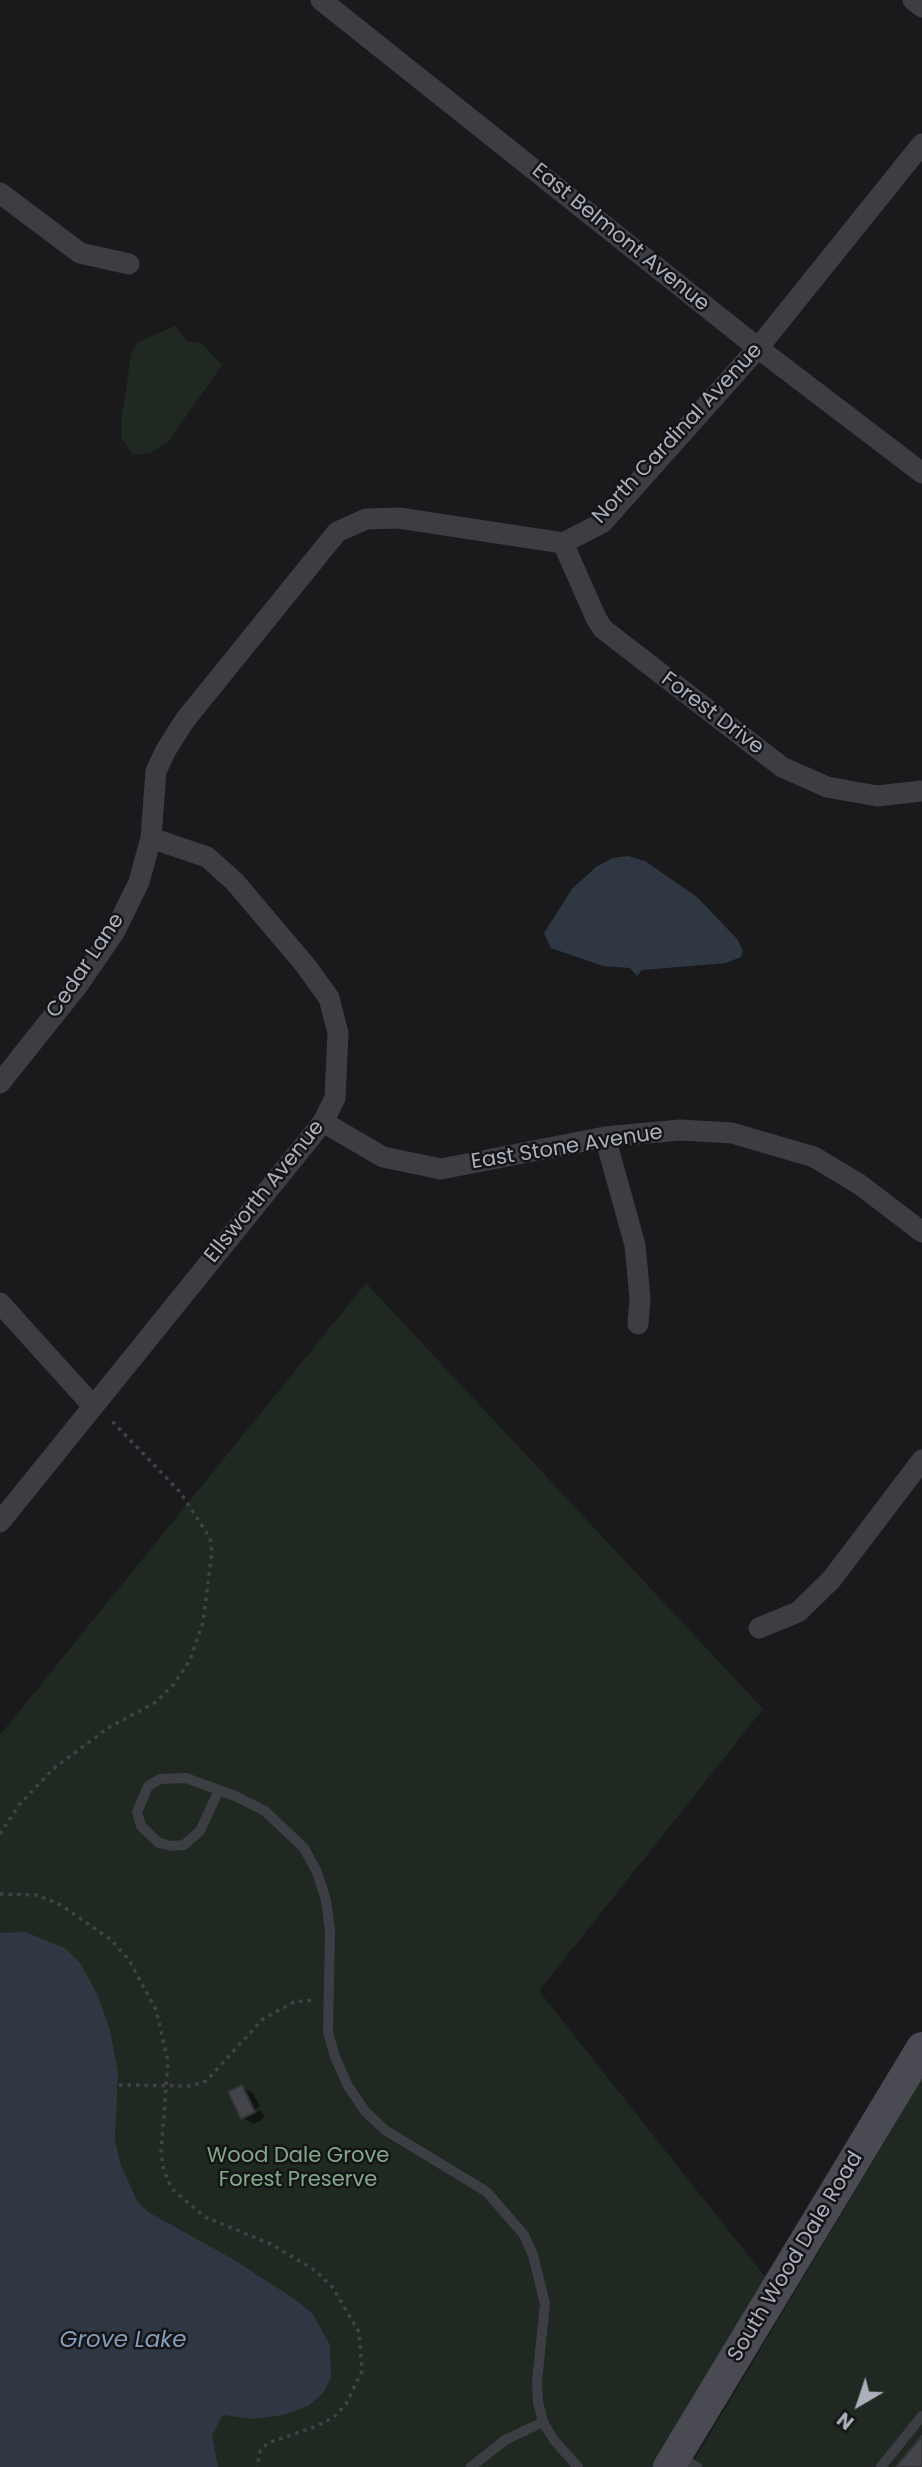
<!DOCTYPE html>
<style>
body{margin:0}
#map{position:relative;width:922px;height:2467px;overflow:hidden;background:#1a1a1d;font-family:Poppins,sans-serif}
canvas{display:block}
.north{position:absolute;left:824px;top:2369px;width:70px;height:70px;-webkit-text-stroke:5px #151518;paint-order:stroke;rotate:219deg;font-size:19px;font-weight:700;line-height:28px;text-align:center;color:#acb0bd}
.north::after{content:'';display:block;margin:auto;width:24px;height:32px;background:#acb0bd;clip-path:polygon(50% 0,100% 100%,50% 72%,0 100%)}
</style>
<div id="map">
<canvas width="922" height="2467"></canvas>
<div class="north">N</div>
</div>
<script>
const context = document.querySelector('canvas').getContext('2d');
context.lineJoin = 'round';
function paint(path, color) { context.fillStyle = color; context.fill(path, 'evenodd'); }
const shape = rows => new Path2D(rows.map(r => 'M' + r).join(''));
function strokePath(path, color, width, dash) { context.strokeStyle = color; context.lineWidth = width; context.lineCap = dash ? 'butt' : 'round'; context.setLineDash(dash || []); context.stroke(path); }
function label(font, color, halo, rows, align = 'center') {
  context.font = font + ' Poppins,sans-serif'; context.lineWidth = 5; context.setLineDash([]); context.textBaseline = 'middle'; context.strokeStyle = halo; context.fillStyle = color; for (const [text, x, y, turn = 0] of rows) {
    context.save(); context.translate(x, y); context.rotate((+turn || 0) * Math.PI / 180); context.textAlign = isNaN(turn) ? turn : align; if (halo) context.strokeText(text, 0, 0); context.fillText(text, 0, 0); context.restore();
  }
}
const green = shape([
 [175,326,187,342,200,342,222,365,168,442,150,453,133,455,122,439,121,421,132,350,138,342],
 [366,1283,763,1709,539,1991,767,2279,659,2467,0,2467,0,1735],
 [922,2079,922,2467,690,2467]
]);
const water = shape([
 [628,856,645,861,697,897,737,939,743,950,741,957,726,963,642,970,637,976,630,968,603,966,551,948,544,933,572,889,596,867,613,858],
 [25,1932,65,1948,81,1964,98,1996,110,2030,118,2072,115,2139,120,2163,137,2201,148,2212,231,2258,293,2298,312,2313,330,2345,331,2378,323,2393,308,2406,283,2415,254,2419,223,2415,212,2435,218,2467,0,2467,0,1933]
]);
const shadow = shape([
 [242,2087,253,2093,260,2107,246,2114,246,2118,261,2110,265,2118,253,2124,242,2117]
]);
const building = shape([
 [242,2085,255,2112,241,2119,228,2092,242,2085],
 [922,2436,922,2467,896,2467,922,2436]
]);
const path = shape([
 [0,1834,19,1805,53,1769,108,1728,156,1702,174,1684,190,1660,203,1622,212,1552,210,1538,180,1492,109,1418],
 [0,1894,37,1895,61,1905,110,1939,129,1960,156,2010,168,2061,161,2153,164,2171,172,2189,205,2217,273,2245,316,2271,333,2288,359,2332,362,2371,346,2404,334,2417,317,2426,268,2443,260,2451,257,2467],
 [119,2085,191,2086,206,2081,263,2019,294,2002,315,2000]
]);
const service = shape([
 [219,1790,200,1831,184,1845,172,1846,159,1843,141,1826,137,1812,148,1786,160,1779,186,1778,235,1796,265,1811,304,1848,317,1872,326,1900,330,1931,328,2032,335,2057,348,2086,365,2111,385,2130,487,2192,524,2235,533,2255,545,2304,537,2381,538,2402,543,2422,554,2440,578,2467],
 [679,2456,697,2467],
 [471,2467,505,2440,543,2422],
 [881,2467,922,2416]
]);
const minor = shape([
 [321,0,758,348,922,473],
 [913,0,922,7],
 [0,193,80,253,129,264],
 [563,543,596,618,603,629,782,767,827,787,877,796,922,791],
 [0,1083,78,985,115,931,139,882,151,838,156,771,166,750,185,720,337,532,366,519,399,518,563,543,602,523,758,348,922,144],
 [323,1122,383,1157,441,1169,605,1137,680,1130,732,1133,814,1157,859,1184,922,1232],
 [605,1137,635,1245,640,1298,638,1324],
 [0,1303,93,1406],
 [0,1522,323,1122,335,1098,338,1033,329,998,306,966,235,882,207,857,151,838],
 [759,1628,798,1612,831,1580,922,1460]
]);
const secondary = shape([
 [669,2467,922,2048]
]);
const streetNames = [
 ["East Belmont Avenue",620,238,39],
 ["North Cardinal Avenue",678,434,-47],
 ["Forest Drive",712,714,37],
 ["Cedar Lane",86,966,-56],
 ["East Stone Avenue",567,1148,-9],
 ["Ellsworth Avenue",265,1192,-51],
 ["South Wood Dale Road",796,2257,-59]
];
const parkNames = [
 ["Wood Dale Grove",298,2157],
 ["Forest Preserve",298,2181]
];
const waterNames = [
 ["Grove Lake",123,2341]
];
paint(green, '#1f2821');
paint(water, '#2f3842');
paint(shadow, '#0007');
paint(building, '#44454a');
strokePath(building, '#343439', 2);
strokePath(path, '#414249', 3.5, [3.5, 5]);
strokePath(service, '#3d3d44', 10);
strokePath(minor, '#3d3d44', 21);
strokePath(secondary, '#494a52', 32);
label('21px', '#acb0bd', '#151518', streetNames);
label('21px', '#82a987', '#151518', parkNames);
label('italic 23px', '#819bb9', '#151518', waterNames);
</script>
